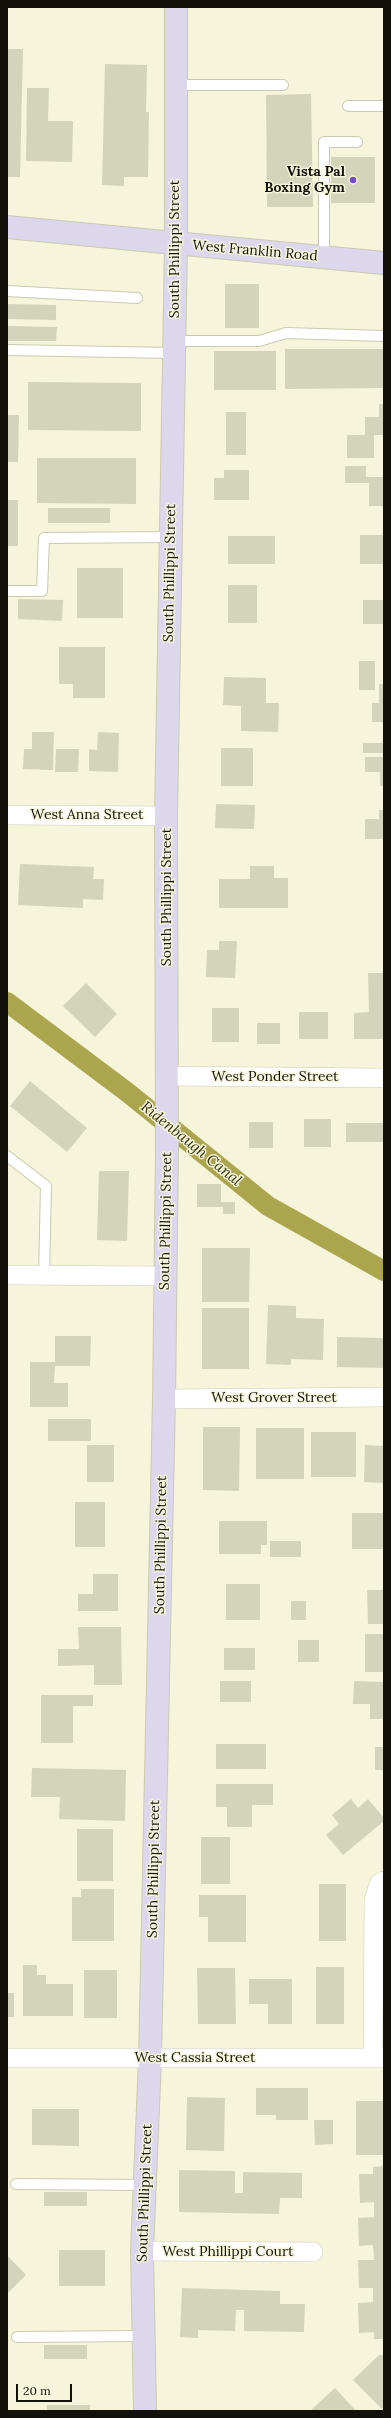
<!DOCTYPE html>
<style>
body{margin:0}
#map{position:relative;width:391px;height:2418px;overflow:hidden;background:#f6f5db;font-family:Lora,serif}
canvas{display:block}
.frame{position:absolute;inset:0;border:8px solid #13120a;pointer-events:none}
.scale{position:absolute;left:16px;top:2384px;width:56px;height:18px;box-sizing:border-box;border:2px solid #13120a;border-top:0;padding-left:5px;font-size:12px;line-height:14px;white-space:nowrap;color:#13120a;-webkit-text-stroke:3px #f6f5db;paint-order:stroke}
</style>
<div id="map">
<canvas width="391" height="2418"></canvas>
<div class="frame"></div>
<div class="scale">20 m</div>
</div>
<script>
const context = document.querySelector('canvas').getContext('2d');
context.lineJoin = 'round';
const shape = rows => new Path2D(rows.map(r => 'M' + r).join(''));
function strokePath(path, color, width, dash) { context.strokeStyle = color; context.lineWidth = width; context.lineCap = dash ? 'butt' : 'round'; context.setLineDash(dash || []); context.stroke(path); }
function paint(path, color) { context.fillStyle = color; context.fill(path, 'evenodd'); }
function label(font, color, halo, rows, align = 'center') {
  context.font = font + ' Lora,serif'; context.lineWidth = 3; context.setLineDash([]); context.textBaseline = 'middle'; context.strokeStyle = halo; context.fillStyle = color; for (const [text, x, y, turn = 0] of rows) {
    context.save(); context.translate(x, y); context.rotate((+turn || 0) * Math.PI / 180); context.textAlign = isNaN(turn) ? turn : align; if (halo) context.strokeText(text, 0, 0); context.fillText(text, 0, 0); context.restore();
  }
}
const canal = shape([
 [7,1002,127,1092,268,1206,384,1271]
]);
const building = shape([
 [7,49,23,49,20,177,7,177],
 [105,64,147,65,146,112,149,112,148,177,124,177,124,186,102,185],
 [27,88,49,88,48,121,73,121,72,162,26,161],
 [311,94,313,207,267,207,266,95],
 [331,157,375,157,375,203,331,203],
 [225,284,259,284,259,328,225,328],
 [7,304,56,305,56,320,7,319],
 [7,326,57,327,56,341,7,341],
 [285,349,384,349,384,388,285,389],
 [214,351,276,351,276,390,214,390],
 [28,382,141,383,141,431,28,430],
 [379,404,384,404,384,435,374,435,374,458,347,458,347,435,365,435,365,417,379,417],
 [226,412,246,412,246,455,226,455],
 [7,415,19,415,18,462,7,462],
 [37,458,136,458,136,504,37,503],
 [345,466,366,466,366,477,384,477,384,506,369,506,369,483,345,483],
 [224,470,249,470,249,500,214,500,214,478,224,478],
 [7,500,18,500,18,546,7,546],
 [48,508,110,508,110,523,48,523],
 [360,535,384,535,384,564,360,564],
 [228,536,275,536,275,564,228,564],
 [77,568,123,568,123,618,77,618],
 [228,585,257,585,257,623,228,623],
 [18,599,63,600,62,621,18,619],
 [363,600,384,600,384,624,363,624],
 [59,647,105,647,105,698,73,698,73,684,59,684],
 [359,661,375,661,375,690,359,690],
 [224,677,266,678,266,703,279,703,278,732,241,731,241,706,223,705],
 [379,684,384,684,384,722,372,722,372,703,379,703],
 [32,732,54,732,53,770,23,769,24,749,32,749],
 [98,732,119,733,118,772,89,771,89,749,97,750],
 [363,743,384,743,384,753,363,753],
 [221,748,253,748,253,786,221,786],
 [56,749,79,749,78,772,55,772],
 [365,757,384,757,384,786,380,786,380,772,365,772],
 [216,804,255,805,254,829,215,828],
 [379,810,384,810,384,839,365,839,365,819,379,819],
 [20,864,94,867,93,879,104,879,103,900,83,899,83,908,18,905],
 [250,866,274,866,274,878,288,878,288,908,219,908,219,879,250,879],
 [219,941,237,941,235,978,206,977,207,950,219,950],
 [368,973,384,973,384,1039,354,1039,354,1013,369,1012],
 [86,983,117,1014,95,1037,63,1006],
 [212,1008,239,1008,239,1042,212,1042],
 [299,1012,328,1012,328,1039,299,1039],
 [257,1023,280,1023,280,1044,257,1044],
 [30,1081,87,1128,67,1152,10,1106],
 [304,1119,331,1119,331,1147,304,1147],
 [249,1122,273,1122,273,1148,249,1148],
 [346,1123,384,1123,384,1142,346,1142],
 [99,1171,129,1171,127,1241,97,1240],
 [197,1184,221,1184,221,1202,235,1202,235,1214,223,1214,223,1207,197,1207],
 [202,1248,250,1248,249,1302,202,1302],
 [268,1305,296,1306,296,1318,324,1319,323,1360,291,1359,291,1365,266,1364],
 [202,1308,249,1308,249,1369,202,1369],
 [55,1336,91,1336,90,1366,55,1366,54,1383,68,1383,68,1407,30,1407,30,1362,55,1362],
 [337,1337,384,1338,384,1368,337,1367],
 [48,1419,91,1419,91,1441,48,1441],
 [203,1427,240,1427,239,1491,203,1490],
 [256,1428,304,1428,304,1479,256,1479],
 [311,1432,356,1432,356,1477,311,1477],
 [87,1445,114,1445,114,1482,87,1482],
 [365,1445,384,1446,384,1483,364,1482],
 [75,1502,105,1502,105,1547,75,1547],
 [352,1513,384,1513,384,1549,352,1549],
 [219,1521,267,1521,267,1545,261,1545,261,1554,219,1554],
 [270,1541,301,1541,301,1557,270,1557],
 [93,1574,118,1574,118,1611,78,1611,78,1594,93,1594],
 [226,1584,260,1584,260,1620,226,1620],
 [367,1590,384,1590,384,1624,368,1624],
 [291,1601,306,1601,306,1620,291,1620],
 [78,1627,121,1627,122,1685,94,1685,94,1665,58,1666,58,1649,79,1649],
 [365,1634,384,1634,384,1672,365,1672],
 [298,1640,319,1640,319,1662,298,1662],
 [224,1648,255,1648,255,1670,224,1670],
 [220,1681,251,1681,251,1702,220,1702],
 [354,1681,384,1682,384,1719,370,1719,370,1704,353,1704],
 [41,1695,93,1695,93,1706,73,1706,73,1743,41,1743],
 [216,1744,266,1744,266,1769,216,1769],
 [375,1747,384,1747,384,1770,375,1770],
 [32,1768,126,1770,125,1821,59,1819,60,1797,31,1797],
 [216,1784,273,1784,273,1805,252,1805,252,1827,227,1827,227,1807,216,1807],
 [351,1799,358,1808,368,1799,384,1818,384,1821,343,1855,326,1835,339,1824,332,1815],
 [77,1829,113,1829,113,1881,77,1881],
 [201,1837,230,1837,230,1884,201,1884],
 [319,1884,346,1884,346,1941,319,1941],
 [81,1889,114,1889,114,1941,72,1941,72,1897,81,1897],
 [199,1895,246,1895,246,1942,208,1942,208,1917,199,1917],
 [23,1965,37,1965,37,1975,46,1975,46,1984,73,1984,73,2016,23,2016],
 [316,1967,344,1967,344,2024,316,2024],
 [197,1968,235,1968,236,2024,198,2024],
 [84,1970,117,1970,117,2018,84,2018],
 [249,1979,292,1979,292,2024,268,2024,268,2004,249,2004],
 [7,1993,14,1993,14,2017,7,2017],
 [256,2088,308,2088,308,2120,276,2120,276,2115,256,2115],
 [187,2097,225,2098,224,2151,186,2150],
 [356,2101,384,2101,384,2155,356,2155],
 [32,2109,79,2109,79,2146,32,2145],
 [314,2120,333,2120,333,2144,315,2145],
 [384,2166,384,2339,374,2339,374,2332,359,2333,358,2303,373,2302,373,2288,359,2288,358,2260,374,2260,373,2245,359,2246,358,2218,374,2217,374,2202,360,2203,359,2174,373,2174,373,2167],
 [179,2170,235,2171,235,2193,243,2193,243,2172,302,2173,302,2198,280,2198,279,2214,179,2212],
 [44,2192,87,2192,87,2206,44,2206],
 [59,2250,105,2250,105,2286,59,2286],
 [7,2255,26,2275,7,2294],
 [182,2288,280,2291,280,2304,305,2304,304,2332,244,2331,244,2310,236,2310,235,2331,198,2330,198,2338,180,2337],
 [44,2345,87,2345,87,2359,44,2359],
 [379,2355,384,2355,384,2411,353,2380],
 [335,2388,356,2411,310,2411],
 [47,2405,90,2405,90,2411,47,2411]
]);
const lane = shape([
 [176,85,283,85],
 [348,106,384,106],
 [324,257,324,142,357,142],
 [7,291,137,298],
 [174,341,259,341,286,333,384,336],
 [7,350,174,353],
 [7,591,42,591,44,538,171,537],
 [7,1156,46,1186,44,1276],
 [16,2184,145,2185],
 [17,2337,143,2336]
]);
const street = shape([
 [7,815,166,816],
 [167,1076,384,1078],
 [7,1275,165,1276],
 [164,1399,384,1397],
 [7,2058,384,2058],
 [373,2058,374,1900,379,1884,384,1881],
 [142,2251,313,2252]
]);
const secondary = shape([
 [7,227,384,263],
 [145,2411,142,2251,150,2059,164,1399,167,1148,166,816,176,244,176,7]
]);
const markers = [
 [353,180,4,"#714cc4"]
];
const poiNames = [
 ["Vista Pal",345,172],
 ["Boxing Gym",345,188]
];
const streetNames = [
 ["South Phillippi Street",175,249,-90],
 ["West Franklin Road",255,251,5],
 ["South Phillippi Street",170,573,-89],
 ["West Anna Street",87,815],
 ["South Phillippi Street",167,897,-90],
 ["West Ponder Street",275,1077],
 ["South Phillippi Street",166,1221,-89],
 ["West Grover Street",274,1398],
 ["South Phillippi Street",161,1545,-89],
 ["South Phillippi Street",154,1869,-89],
 ["West Cassia Street",195,2058],
 ["South Phillippi Street",145,2193,-88],
 ["West Phillippi Court",228,2252]
];
const waterNames = [
 ["Ridenbaugh Canal",191,1144,39]
];
strokePath(canal, '#aba64e', 20);
paint(building, '#d4d4ba');
strokePath(lane, '#cbcab1', 12);
strokePath(street, '#cbcab1', 20);
strokePath(secondary, '#cbcab1', 24);
strokePath(lane, '#fff', 10);
strokePath(street, '#fff', 19);
strokePath(secondary, '#dcd7ed', 22);
for (const [x, y, r, color] of markers) { const dot = new Path2D(); dot.arc(x, y, r, 0, 2 * Math.PI); context.fillStyle = color; context.fill(dot); strokePath(dot, '#f6f5db', 1.5); }
label('bold 14px', '#13120a', '#f6f5db', poiNames, 'right');
label('14px', '#13120a', '#f6f5db', streetNames);
label('italic 15px', '#333009', '#f6f5db', waterNames);
</script>
